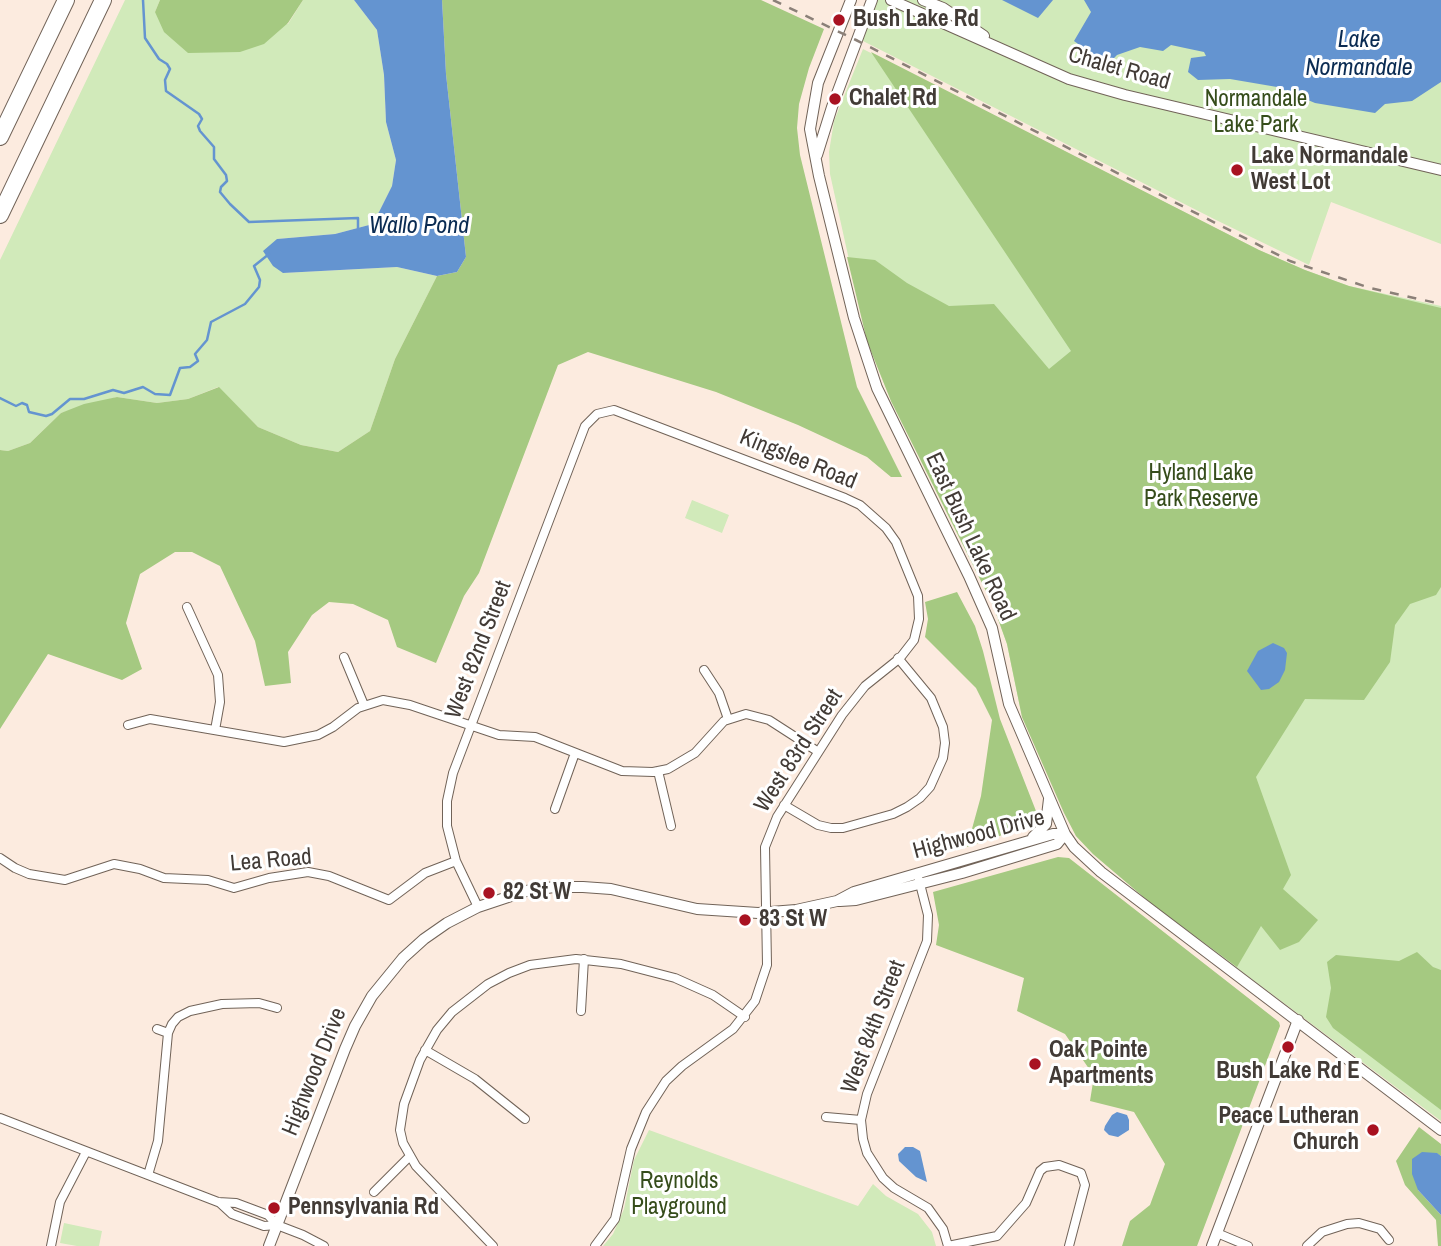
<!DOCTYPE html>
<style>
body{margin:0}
canvas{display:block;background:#fcebdf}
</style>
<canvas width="1441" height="1246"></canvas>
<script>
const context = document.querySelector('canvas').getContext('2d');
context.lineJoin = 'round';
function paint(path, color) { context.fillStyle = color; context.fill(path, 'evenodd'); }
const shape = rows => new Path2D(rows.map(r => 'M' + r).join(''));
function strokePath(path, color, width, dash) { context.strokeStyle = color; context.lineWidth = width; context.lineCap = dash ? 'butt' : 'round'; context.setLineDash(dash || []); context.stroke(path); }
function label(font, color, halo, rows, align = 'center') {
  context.font = font + ' "Archivo Narrow",sans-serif'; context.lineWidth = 6; context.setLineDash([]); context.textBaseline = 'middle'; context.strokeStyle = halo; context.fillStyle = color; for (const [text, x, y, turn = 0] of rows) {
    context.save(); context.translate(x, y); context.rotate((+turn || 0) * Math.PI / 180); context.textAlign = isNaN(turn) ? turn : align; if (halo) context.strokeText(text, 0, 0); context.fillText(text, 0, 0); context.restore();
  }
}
const green = shape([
 [125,0,160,0,155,12,288,24,303,0,354,0,377,30,384,75,386,122,396,160,392,186,379,212,369,225,335,234,277,239,283,273,397,267,437,276,395,359,370,431,338,452,301,445,258,427,218,387,188,399,157,403,117,397,61,413,30,443,8,451,0,450,0,260],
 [876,0,1441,0,1441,244,1331,202,1309,265,1216,220,861,40],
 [863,49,1259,250,1305,270,1349,286,1441,306,1441,1121,1153,905,1093,854,1076,836,1022,717,1007,644,993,605,891,401,867,341,830,174,829,152,834,121],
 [692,500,729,515,722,533,685,518],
 [649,1130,858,1206,873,1184,886,1196,918,1214,932,1232,936,1246,603,1246,613,1234,624,1209,634,1160],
 [64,1223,102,1231,99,1246,77,1246,60,1243]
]);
const forest = shape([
 [160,0,303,0,288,23,264,44,240,52,188,53,164,32,155,12],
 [442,0,761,0,824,29,809,68,799,104,797,128,800,155,857,387,902,477,891,477,867,457,798,425,716,392,588,352,558,365,479,573,464,596,436,663,397,647,388,620,353,604,329,602,312,615,288,652,291,683,265,686,255,641,220,566,192,552,175,552,140,574,126,623,142,669,122,680,48,654,0,729,0,450,8,451,30,443,61,413,84,404,117,397,157,403,188,399,219,387,258,427,301,445,338,452,370,431,395,359,437,276,457,272,466,257,446,74],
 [871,52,1259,250,1305,270,1349,286,1441,308,1441,587,1436,595,1410,604,1395,625,1390,662,1364,700,1305,699,1256,777,1291,875,1283,889,1318,920,1299,942,1280,950,1261,926,1237,967,1153,905,1093,854,1076,836,1064,813,1022,717,1007,644,993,605,891,401,867,341,847,257,875,260,907,283,949,306,994,304,1049,369,1071,351],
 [957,592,975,626,983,651,1000,719,1036,811,1033,820,1023,828,967,847,981,796,992,720,976,688,925,637,928,619,925,602],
 [1058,857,1069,858,1279,1022,1280,1026,1197,1246,1122,1246,1130,1221,1150,1205,1165,1164,1134,1112,1090,1101,1094,1076,1065,1034,1017,1011,1024,978,936,945,939,925,933,892],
 [1417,952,1433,967,1441,970,1441,1110,1333,1028,1326,1017,1331,988,1327,962,1336,955,1399,961],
 [1419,1127,1441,1144,1441,1156,1436,1153,1418,1190,1441,1215,1441,1246,1438,1246,1436,1220,1405,1185,1396,1161]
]);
const water = shape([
 [354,0,442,0,446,74,466,257,457,272,437,276,397,267,283,273,273,266,263,251,277,239,335,234,369,225,379,212,392,186,396,160,386,122,384,75,377,30],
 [1002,0,1053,0,1038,18],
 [1084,0,1441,0,1441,82,1412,101,1385,104,1375,113,1315,103,1277,87,1230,79,1198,80,1188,72,1191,58,1206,56,1204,52,1185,48,1171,45,1163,51,1140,47,1117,55,1107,65,1074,41,1091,12],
 [1273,643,1284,648,1287,653,1285,670,1279,682,1269,689,1261,690,1247,671,1258,651],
 [1117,1112,1127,1115,1129,1120,1129,1130,1118,1137,1109,1135,1104,1130,1105,1126,1112,1115],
 [905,1147,913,1147,920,1151,927,1182,916,1177,899,1161,898,1154],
 [1422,1152,1437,1153,1441,1156,1441,1215,1418,1190,1412,1174,1412,1159]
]);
const stream = shape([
 [143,0,145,38,159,59,167,64,170,69,165,80,166,91,199,114,202,119,198,126,200,131,214,147,214,159,226,175,227,181,221,187,220,192,230,204,249,222,358,218,358,229],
 [0,398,16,406,22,403,27,405,29,412,46,416,52,414,70,399,84,399,113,390,124,393,143,387,155,394,170,395,180,368,190,367,198,361,195,354,207,340,211,322,245,304,259,287,260,280,254,266,269,254]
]);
const minor = shape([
 [187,607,218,675,220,702,215,730],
 [344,657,364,705],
 [704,670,719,693,728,719],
 [128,725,150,719,284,742,318,735,333,727,358,708,383,700,410,705,499,735,535,737,622,771,653,772,668,769,695,753,724,721,746,714,769,720,817,751],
 [658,771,671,826],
 [784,805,818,825,831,828,843,828,893,814,907,807,920,798,930,787,943,758,945,743,943,727,931,698,898,658],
 [555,809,575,753],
 [0,858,15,868,29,874,65,880,114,864,140,869,164,878,208,880,234,888,269,878,308,872,329,876,389,900,425,873,456,861],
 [919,880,928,915,927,941,867,1094,861,1120,863,1139,867,1153,883,1178,894,1188,928,1208,943,1229,948,1246],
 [478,907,456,861,447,826,447,801,453,773,585,426,597,414,614,410,845,498,860,505,886,528,896,542,918,596,919,619,914,640,900,658,865,686,842,715,777,817,765,847,767,965,755,1001,733,1029,682,1066,666,1081,646,1112,631,1149,615,1219,595,1246],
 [581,1011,584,959],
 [157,1029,168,1033],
 [425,1050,475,1079,525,1119],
 [826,1117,861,1120],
 [0,1118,218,1202,236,1203,268,1215,277,1225],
 [148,1175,158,1141,168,1033,172,1024,178,1017,190,1011,222,1004,259,1003,277,1008],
 [374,1192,409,1157],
 [219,1202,232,1214,264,1226,277,1225,303,1235,324,1246],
 [1217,1233,1248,1246],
 [51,1246,60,1202,86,1152],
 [493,1246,416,1166,403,1143,400,1130,404,1104,420,1060,437,1030,452,1012,488,984,509,973,530,965,576,959,621,964,675,978,713,995,745,1017],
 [948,1246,997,1236,1026,1203,1040,1171,1045,1167,1059,1165,1081,1173,1085,1185,1069,1246],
 [1307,1246,1322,1232,1347,1224,1359,1223,1380,1229,1389,1240]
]);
const tertiary = shape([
 [851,0,818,83,810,129,819,176,854,318,877,388,969,576,992,628,1009,704,1065,834,1074,847,1101,872,1441,1130],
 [891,0,1069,79,1125,95,1441,170],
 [923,0,943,8,984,36],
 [817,155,832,107,872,0],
 [1033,837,1046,824,1049,799],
 [840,901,856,900,962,873,1057,844,1065,834],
 [269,1246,345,1049,355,1026,372,996,403,958,424,939,447,923,478,907,526,891,554,887,583,887,611,889,697,909,758,913,796,910,837,901,854,892,1053,834,1065,834],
 [1212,1246,1298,1020]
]);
const motorway = shape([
 [0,137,66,0],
 [0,215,103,0]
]);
const rail = shape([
 [773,0,856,40,1290,261,1370,288,1441,304]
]);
const markers = [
 [839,20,7,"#a81221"],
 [835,99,7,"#a81221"],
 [1237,170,7,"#a81221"],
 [489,893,7,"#a81221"],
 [745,920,7,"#a81221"],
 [1288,1047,7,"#a81221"],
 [1035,1064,7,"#a81221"],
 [1373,1130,7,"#a81221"],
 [274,1208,7,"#a81221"]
];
const poiNames = [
 ["Bush Lake Rd",853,20],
 ["Chalet Rd",849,99],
 ["Lake Normandale",1251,157],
 ["West Lot",1251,183],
 ["82 St W",503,893],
 ["83 St W",759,920],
 ["Oak Pointe",1049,1051],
 ["Apartments",1049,1077],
 ["Bush Lake Rd E",1288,1072,"center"],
 ["Peace Lutheran",1359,1117,"right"],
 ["Church",1359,1143,"right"],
 ["Pennsylvania Rd",288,1208]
];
const streetNames = [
 ["Chalet Road",1119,69,16],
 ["Kingslee Road",798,460,22],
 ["East Bush Lake Road",970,537,65],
 ["West 82nd Street",479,650,-69],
 ["West 83rd Street",799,751,-57],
 ["Highwood Drive",979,835,-15],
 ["Lea Road",271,861,-5],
 ["West 84th Street",874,1027,-69],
 ["Highwood Drive",315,1072,-68]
];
const parkNames = [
 ["Normandale",1256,100],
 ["Lake Park",1256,126],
 ["Hyland Lake",1201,474],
 ["Park Reserve",1201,500],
 ["Reynolds",679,1182],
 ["Playground",679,1208]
];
const waterNames = [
 ["Lake",1359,41],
 ["Normandale",1359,69],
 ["Wallo Pond",419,227]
];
paint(green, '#d1eaba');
paint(forest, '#a5c981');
paint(water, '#6494d0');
strokePath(stream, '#6494d0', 2.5);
strokePath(minor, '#716358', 10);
strokePath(tertiary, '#716358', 12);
strokePath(motorway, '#716358', 18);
strokePath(minor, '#fff', 8);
strokePath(tertiary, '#fff', 10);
strokePath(motorway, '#fff', 16);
strokePath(rail, '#8b8078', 2.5, [9, 9]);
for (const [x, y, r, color] of markers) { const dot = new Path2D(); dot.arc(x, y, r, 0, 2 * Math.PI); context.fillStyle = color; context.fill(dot); strokePath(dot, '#fff', 2.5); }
label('bold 23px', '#423b36', '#fff', poiNames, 'left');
label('23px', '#423b36', '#fff', streetNames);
label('23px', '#364d1b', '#fff', parkNames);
label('italic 24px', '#0a2b52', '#fff', waterNames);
</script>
